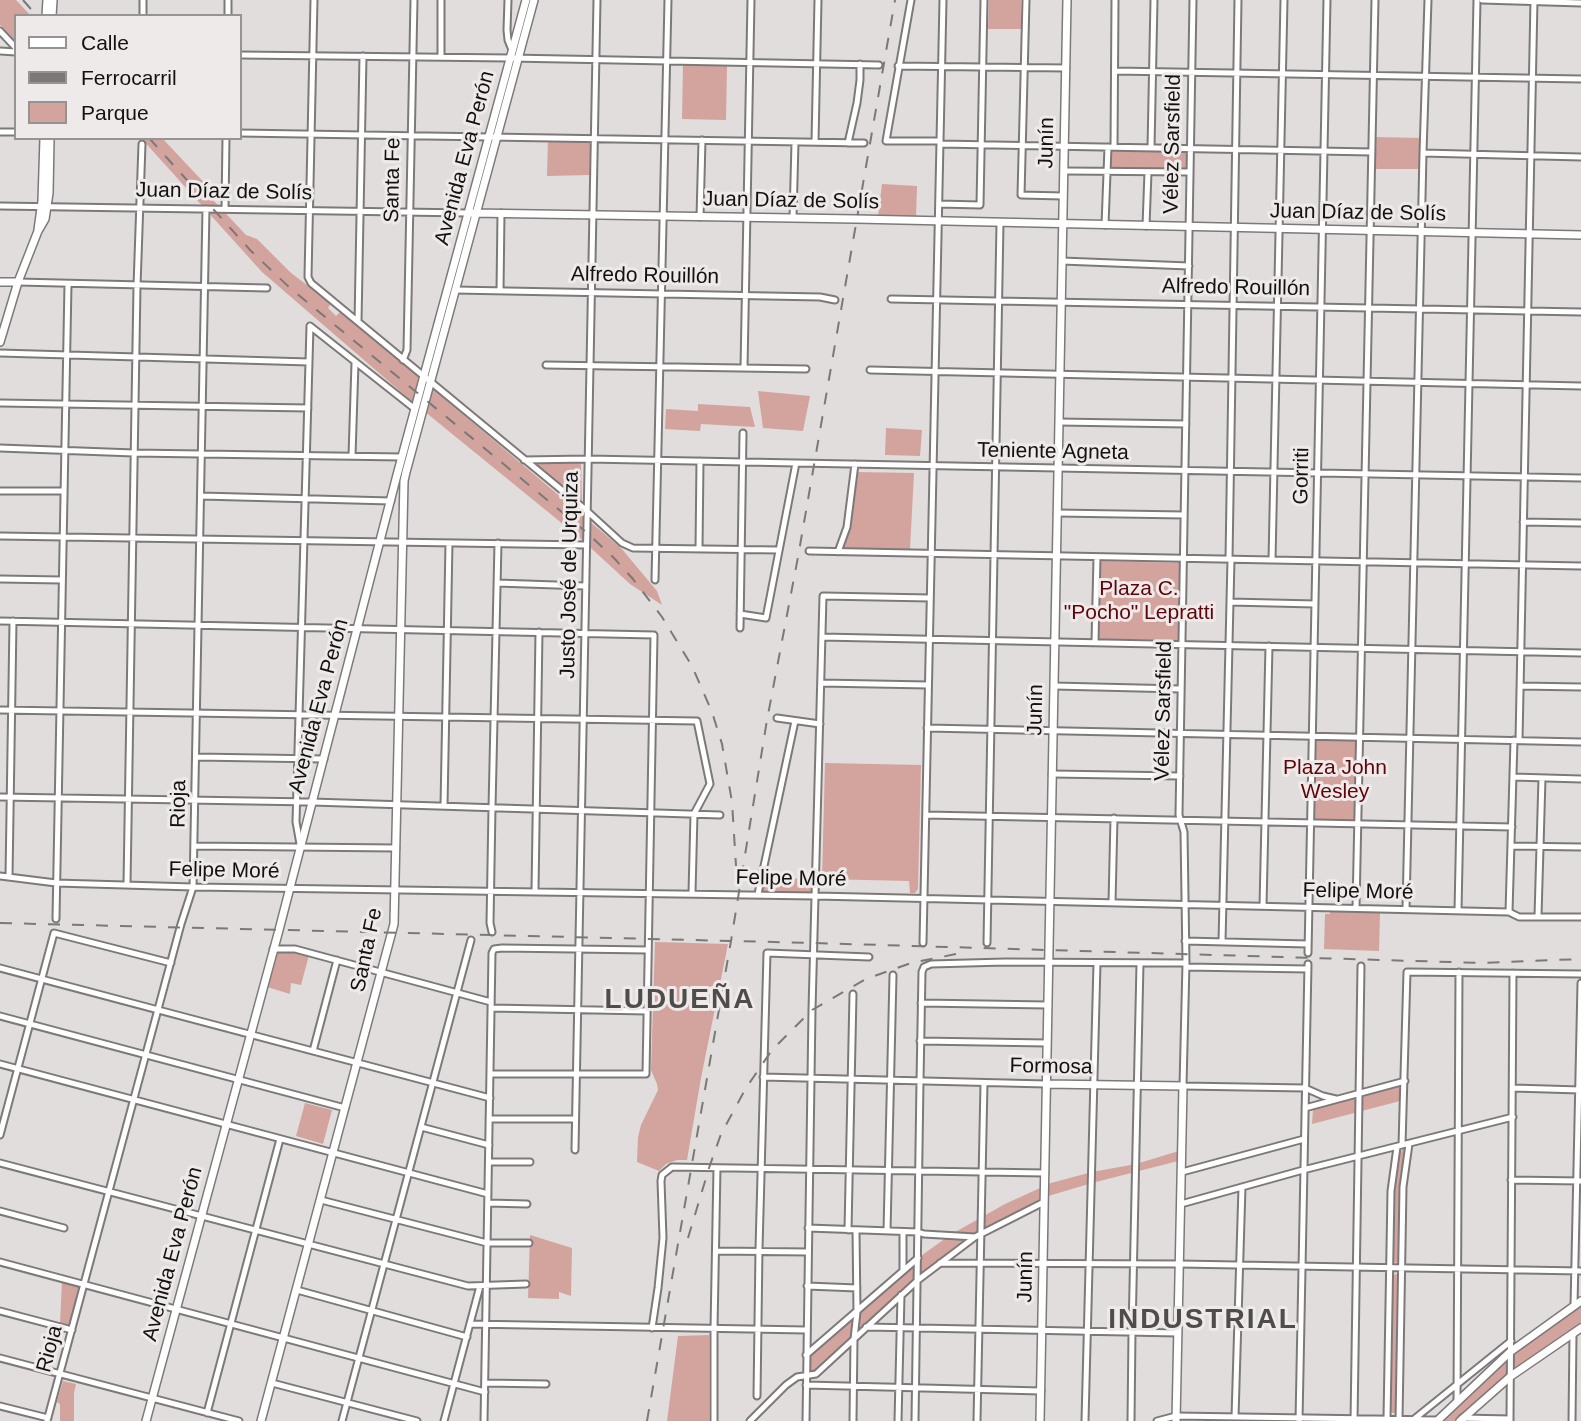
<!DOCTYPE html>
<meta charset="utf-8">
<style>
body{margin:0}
#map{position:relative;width:1581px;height:1421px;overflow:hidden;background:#e1dddd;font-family:Arial,sans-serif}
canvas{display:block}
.legend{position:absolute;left:14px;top:14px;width:228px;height:126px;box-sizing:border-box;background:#eeeaea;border:2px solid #969493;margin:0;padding:9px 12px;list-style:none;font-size:21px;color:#131211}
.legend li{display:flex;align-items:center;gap:14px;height:35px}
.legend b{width:35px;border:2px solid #969493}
</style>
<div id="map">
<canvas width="1581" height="1421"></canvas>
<ul class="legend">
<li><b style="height:9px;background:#fff"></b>Calle</li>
<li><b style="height:9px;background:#7b7878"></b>Ferrocarril</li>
<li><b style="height:19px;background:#d3a39d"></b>Parque</li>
</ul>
</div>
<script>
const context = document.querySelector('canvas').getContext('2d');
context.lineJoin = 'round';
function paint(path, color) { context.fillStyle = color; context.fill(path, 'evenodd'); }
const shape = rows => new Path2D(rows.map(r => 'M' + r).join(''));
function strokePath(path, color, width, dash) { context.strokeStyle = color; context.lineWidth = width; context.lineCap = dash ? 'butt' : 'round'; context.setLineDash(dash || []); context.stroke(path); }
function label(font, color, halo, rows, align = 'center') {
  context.font = font + ' Arial,sans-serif'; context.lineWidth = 6; context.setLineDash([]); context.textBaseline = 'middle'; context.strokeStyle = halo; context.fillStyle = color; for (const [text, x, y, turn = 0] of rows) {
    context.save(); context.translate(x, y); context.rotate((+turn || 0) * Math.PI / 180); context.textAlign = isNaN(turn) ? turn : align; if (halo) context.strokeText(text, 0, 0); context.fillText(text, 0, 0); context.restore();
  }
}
const green = shape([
 [0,0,16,0,31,16,16,16,16,42,0,25],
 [989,0,1021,0,1021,29,988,29],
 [683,65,727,66,726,120,682,119],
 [1372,137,1423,138,1422,169,1371,169],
 [141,138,162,138,210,189,214,201,246,235,257,239,291,273,331,303,328,308,336,316,341,311,621,548,657,591,662,605,630,584,580,538,408,398,262,272],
 [548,138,590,140,590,175,547,176],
 [1114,149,1185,151,1188,153,1187,165,1187,168,1182,170,1114,169,1109,164,1109,155],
 [882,184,917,186,916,217,878,216],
 [758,391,810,396,803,431,763,428],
 [698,404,750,407,755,427,701,424,700,431,665,429,666,409,698,411],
 [886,428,922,430,920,456,885,455],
 [532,460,578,461,581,463,582,501,579,502,532,463],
 [856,472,914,473,910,549,841,549,851,527],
 [1099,561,1180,563,1179,640,1098,639],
 [1312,736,1360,737,1358,824,1311,823],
 [825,763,921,765,918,889,915,893,910,893,909,881,822,879],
 [764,878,815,879,814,894,761,892],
 [1330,911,1380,913,1379,951,1324,949,1325,914,1330,914],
 [655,942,728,944,701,1078,687,1160,677,1160,666,1164,659,1171,637,1162,638,1137,641,1125,658,1090,657,1084,651,1070],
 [280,951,291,952,309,955,301,985,291,983,290,994,267,987,276,953],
 [1401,1086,1400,1101,1312,1124,1313,1109],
 [305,1103,332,1110,323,1144,296,1136],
 [1404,1148,1406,1150,1399,1261,1396,1263,1392,1260,1393,1192,1399,1154],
 [1182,1150,1182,1160,1092,1183,1045,1197,1044,1202,980,1233,940,1263,816,1374,805,1375,806,1355,918,1258,950,1235,1005,1204,1051,1183,1092,1172,1136,1164],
 [530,1235,572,1248,571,1296,559,1292,559,1299,528,1298],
 [1395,1274,1399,1275,1398,1412,1396,1413,1393,1413,1389,1410,1392,1277],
 [62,1280,81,1285,69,1328,60,1325],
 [1581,1301,1581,1328,1511,1376,1460,1421,1437,1421,1510,1352],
 [709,1335,709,1421,667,1421,678,1336],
 [63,1381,76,1384,74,1393,74,1421,60,1421,60,1404,57,1402]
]);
const street = shape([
 [314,0,308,277,311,283,587,511,622,543,633,548,779,550],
 [508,0,507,30,508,40,512,50],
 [911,0,886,141,940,141],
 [1026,0,1021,195,1063,196],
 [1193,0,1179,815,1184,832,1186,963,1183,1086,1305,1088,1323,1096,1336,1099],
 [1482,0,1581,3],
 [143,16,143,0],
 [228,16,228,0],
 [0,31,16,48],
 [0,51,16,52],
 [240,55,510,58,879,65],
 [441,57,441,0],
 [898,66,1066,68],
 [1115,71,1581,79],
 [0,132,16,132],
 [240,133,864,143],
 [815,142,818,0],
 [848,143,857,103,860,80,860,64],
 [940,144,1372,152],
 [1114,147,1115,0],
 [1151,148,1154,0],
 [1423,153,1581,157],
 [1064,171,1190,172],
 [939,204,980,205,984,0],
 [0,206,468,213],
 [225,209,226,138],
 [700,217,702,140],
 [793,218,795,142],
 [1105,225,1108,147],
 [1146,226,1148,172],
 [1062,261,1189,266],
 [18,282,267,288],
 [455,290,820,297,835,300],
 [500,291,501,213],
 [891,299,1581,312],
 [358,322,363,56],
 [310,326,415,409],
 [0,353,309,362],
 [403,360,407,350,414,0],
 [546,365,806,369],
 [744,368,751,0],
 [870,370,1581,386],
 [0,403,308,408],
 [1059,422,1186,424],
 [0,448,134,453,402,457],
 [352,456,355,363],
 [524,460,588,459,1581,478],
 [0,491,64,491],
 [201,496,391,501],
 [1057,513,1184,515],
 [1523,522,1581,523],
 [0,536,586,545],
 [699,549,700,461],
 [809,551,1581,566],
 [838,552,847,527,855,464],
 [1229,559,1238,0],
 [1272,560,1284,0],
 [0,579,62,580],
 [655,580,668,0],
 [497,583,585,586],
 [1230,602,1315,604],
 [740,614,766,618,796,463],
 [0,621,654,635,646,1074,490,1074],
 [740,628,743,433],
 [822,637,1581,653],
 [1095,642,1097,557],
 [821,683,928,685],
 [1054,686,1181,689],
 [1520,686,1581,687],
 [0,710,697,721,710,784,694,814,692,893],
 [777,718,820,724],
 [927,728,1581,742],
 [1519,740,1534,0],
 [196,757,324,759],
 [1052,774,1180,776],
 [1513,777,1581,779],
 [0,797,312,802,720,815],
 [444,806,449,543],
 [926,815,1512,827],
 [300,844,296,822,310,326],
 [194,846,396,848],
 [1511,846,1581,847],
 [0,876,56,883,193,887,816,896,1509,912,1519,917,1581,917],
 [9,877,13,621],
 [127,884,137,286,142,144],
 [535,891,539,632],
 [758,894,795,721],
 [1112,903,1114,818],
 [1263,906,1269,646],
 [1356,908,1375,0],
 [1406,909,1423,153,1428,0],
 [1458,911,1477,0],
 [1509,912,1514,740],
 [1538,916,1542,778],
 [56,919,68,284],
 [492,932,490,923,492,808,498,543],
 [1185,941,1308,944],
 [1222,942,1231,559],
 [923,943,943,0],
 [987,943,1000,223],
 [273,949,295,949,491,1002],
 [1308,953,1327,0],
 [1186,967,1308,969],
 [0,968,490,1098],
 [921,1003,1047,1005],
 [491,1008,647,1011],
 [0,1016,345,1108],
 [920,1041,1047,1043],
 [313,1051,337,960],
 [0,1064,488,1194],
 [763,1077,1046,1084],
 [1513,1088,1580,1090],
 [1305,1108,1405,1081],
 [489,1119,575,1119],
 [421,1127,489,1145],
 [0,1135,54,933,171,963],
 [1402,1145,1407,972,1581,974],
 [575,1150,597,0],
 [489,1162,530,1162],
 [0,1163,468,1286,526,1284],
 [1182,1172,1304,1139],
 [1511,1180,1581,1181],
 [321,1200,487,1243,529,1243],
 [488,1203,527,1204],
 [1181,1204,1303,1170,1513,1117],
 [0,1211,64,1228],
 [808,1228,918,1232,924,1234,975,1237],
 [848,1230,853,994],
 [887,1231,893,975],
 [903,1232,903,1270],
 [716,1251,808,1252],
 [0,1262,485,1392],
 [940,1263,1180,1264,1581,1271],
 [807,1286,857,1288],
 [297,1290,467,1337],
 [1574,1306,1581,983],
 [0,1311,72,1330],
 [470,1324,806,1330],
 [866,1327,1178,1333],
 [652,1328,658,1288,663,1238,661,1181,662,1175,672,1167,1045,1173],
 [806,1355,918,1258],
 [0,1358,239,1421],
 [272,1383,417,1421],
 [485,1383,546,1384],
 [806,1385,1041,1391],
 [757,1396,759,1249,767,953,869,957],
 [1457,1402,1459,972],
 [0,1406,48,1418],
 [207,1413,280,1139],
 [1235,1417,1242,1187],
 [1462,1418,1510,1419],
 [1387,1419,1391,1191,1397,1147],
 [1399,1420,1403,1187,1409,1144],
 [1413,1420,1511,1341],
 [47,1421,181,924,193,887,206,209],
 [342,1421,471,940],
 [444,1421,480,1286],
 [484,1421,492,953,494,949,502,948,648,950],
 [714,1421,714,1329,717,1168],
 [750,1421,786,1385,797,1377,816,1374,918,1280,975,1237,1044,1202],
 [806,1421,812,1010,823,596,930,598],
 [853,1421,854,1339,857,1312,856,1230],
 [898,1421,901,1295],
 [915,1421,920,1081,922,972,924,967,931,964,1005,962,1186,963],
 [977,1421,984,1083],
 [1085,1421,1097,963],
 [1131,1421,1132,1332,1140,963],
 [1157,1421,1176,1416,1438,1420],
 [1299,1421,1308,964],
 [1354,1421,1361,966],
 [1510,1421,1513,973],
 [1572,1421,1573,1334]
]);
const secondary = shape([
 [46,16,47,0],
 [52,16,53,0],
 [472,213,856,219,1581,235],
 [38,230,42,201,44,138],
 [0,282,18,282],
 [0,342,18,282,38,231,45,219,49,193,50,138],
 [1046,1084,1183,1086,1176,1421],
 [146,1421,279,930,397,475,526,0],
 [261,1421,394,924,404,481,406,472,534,0],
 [1040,1421,1067,0],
 [1437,1421,1510,1352,1581,1301],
 [1460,1421,1511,1376,1581,1328]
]);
const rail = shape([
 [23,0,37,16],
 [149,138,251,251,290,288,586,532,614,558,633,579,662,617,692,666,712,712,722,744,732,802,736,866],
 [0,923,814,943,1482,963,1581,959],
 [688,1238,709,1168,721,1134,746,1088,772,1050,812,1010,866,979,911,963,956,954],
 [647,1421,731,941,767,720,798,557,895,0]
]);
const streetNames = [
 ["Junín",1047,143,-89],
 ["Vélez Sarsfield",1173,144,-89],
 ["Avenida Eva Perón",465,158,-75],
 ["Santa Fe",393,180,-89],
 ["Juan Díaz de Solís",224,192,1],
 ["Juan Díaz de Solís",791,201,1],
 ["Juan Díaz de Solís",1358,213,1],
 ["Alfredo Rouillón",645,276,1],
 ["Alfredo Rouillón",1236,288,1],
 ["Teniente Agneta",1053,452,1],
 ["Gorriti",1302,476,-89],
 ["Justo José de Urquiza",570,575,-89],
 ["Avenida Eva Perón",319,706,-75],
 ["Junín",1036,710,-89],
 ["Vélez Sarsfield",1164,711,-89],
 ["Rioja",179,804,-89],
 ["Felipe Moré",224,871,1],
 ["Felipe Moré",791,879,1],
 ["Felipe Moré",1358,892,1],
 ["Santa Fe",367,950,-78],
 ["Formosa",1051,1067,1],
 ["Avenida Eva Perón",173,1254,-75],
 ["Junín",1026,1277,-89],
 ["Rioja",50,1349,-75]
];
const parkNames = [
 ["Plaza C.",1139,589],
 ["\"Pocho\" Lepratti",1139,613],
 ["Plaza John",1335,768],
 ["Wesley",1335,792]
];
const districtNames = [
 ["LUDUEÑA",680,1000],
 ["INDUSTRIAL",1203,1320]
];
paint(green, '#d3a39d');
strokePath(street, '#7d7979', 9);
strokePath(secondary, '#7d7979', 10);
strokePath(street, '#fff', 5);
strokePath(secondary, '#fff', 7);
strokePath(rail, '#7b7878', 2, [12, 12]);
label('21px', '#131211', '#eeeaea', streetNames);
label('21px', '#61040a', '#eeeaea', parkNames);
context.letterSpacing = '2px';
label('bold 28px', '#4f4c4c', '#eeeaea', districtNames);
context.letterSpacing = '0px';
</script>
